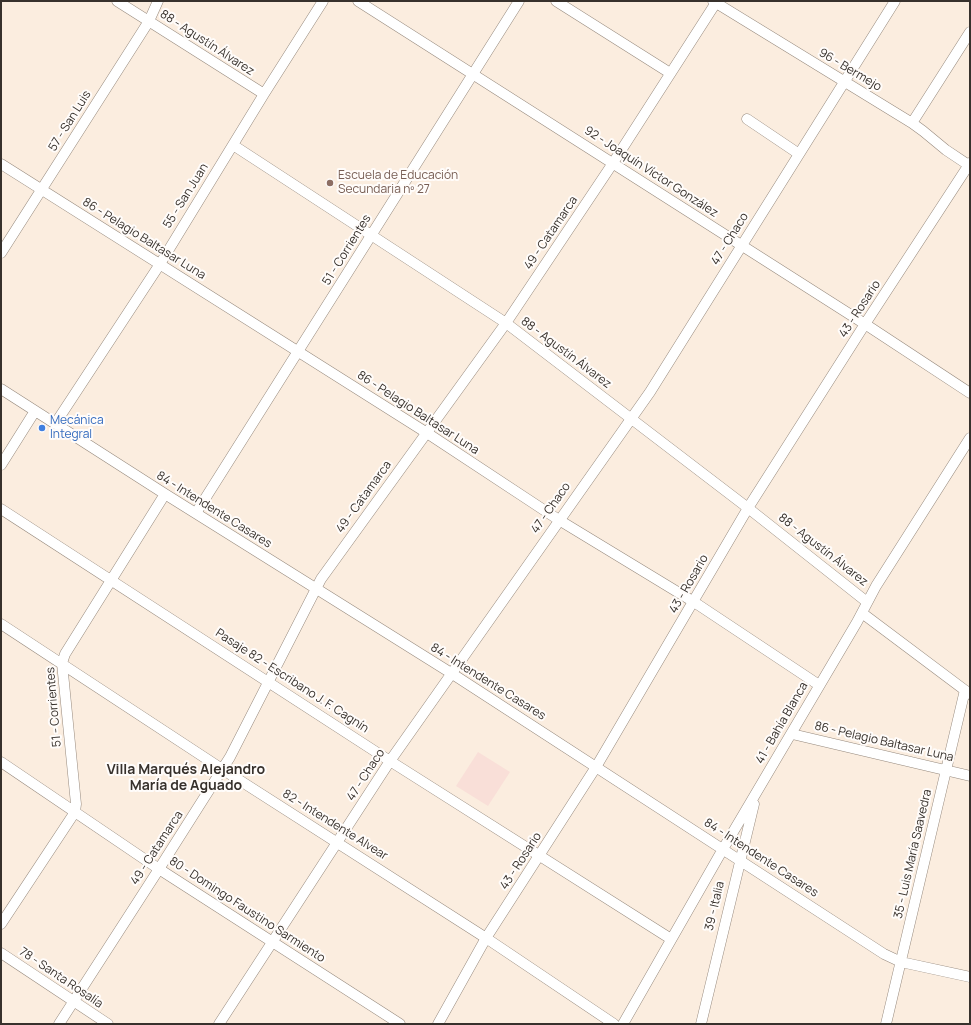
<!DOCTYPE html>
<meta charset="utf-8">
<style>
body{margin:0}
#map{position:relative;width:971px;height:1025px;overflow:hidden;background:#fbeddf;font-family:Manrope,sans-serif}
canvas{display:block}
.frame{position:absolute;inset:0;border:2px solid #37312c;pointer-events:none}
</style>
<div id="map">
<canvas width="971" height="1025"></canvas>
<div class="frame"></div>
</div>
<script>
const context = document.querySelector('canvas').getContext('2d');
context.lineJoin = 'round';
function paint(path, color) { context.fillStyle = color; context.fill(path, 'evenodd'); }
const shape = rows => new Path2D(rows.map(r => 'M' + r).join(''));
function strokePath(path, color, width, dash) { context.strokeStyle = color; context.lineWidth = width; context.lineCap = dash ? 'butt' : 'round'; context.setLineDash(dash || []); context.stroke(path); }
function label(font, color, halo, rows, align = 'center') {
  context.font = font + ' Manrope,sans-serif'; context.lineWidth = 4; context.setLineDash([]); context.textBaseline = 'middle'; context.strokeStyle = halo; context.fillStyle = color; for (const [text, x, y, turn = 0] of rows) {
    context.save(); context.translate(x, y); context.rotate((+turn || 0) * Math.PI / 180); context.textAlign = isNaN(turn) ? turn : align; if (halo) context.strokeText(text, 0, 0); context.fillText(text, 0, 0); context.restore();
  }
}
const education = shape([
 [478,752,510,772,488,806,456,786]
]);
const minor = shape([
 [117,1,264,94],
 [358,1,865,324,970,393],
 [556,1,670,73],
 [713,1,912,123,923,131,946,150,970,166],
 [747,119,799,154],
 [912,123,970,32],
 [233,145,506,323,748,508,867,602],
 [1,164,427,433,559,520,694,602,819,685],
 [1,253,149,21,158,1],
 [1,389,165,494,451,673,884,954,901,962,970,977],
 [55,424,160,264,264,94,323,1],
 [1,465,35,411],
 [1,509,390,761,671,939],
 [196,513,519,1],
 [862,613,970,694],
 [1,624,222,769,486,938,614,1024],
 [792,734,970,776],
 [1,762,159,869,400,1024],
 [1,924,75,812,76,804,62,663,65,654,165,494],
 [1,953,108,1024],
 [59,1024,159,869,230,757,321,579,506,323,613,163,717,1],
 [219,1024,390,761,650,392,895,1],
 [438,1024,486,938,596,767,748,508,865,324,970,163],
 [623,1024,723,849,857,622,876,586,970,438],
 [701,1024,754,804],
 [886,1024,965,690]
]);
const markers = [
 [330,183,4,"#8d6e63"],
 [42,428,4,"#3f7fe0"]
];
const streetNames = [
 ["88 - Agustín Álvarez",207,43,33],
 ["96 - Bermejo",850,70,31],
 ["57 - San Luis",70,121,-58],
 ["92 - Joaquín Víctor González",651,172,33],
 ["55 - San Juan",186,196,-58],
 ["49 - Catamarca",551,233,-56],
 ["86 - Pelagio Baltasar Luna",144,239,32],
 ["47 - Chaco",730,239,-58],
 ["51 - Corrientes",347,250,-58],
 ["43 - Rosario",860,309,-57],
 ["88 - Agustín Álvarez",566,353,37],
 ["86 - Pelagio Baltasar Luna",418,413,33],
 ["49 - Catamarca",364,497,-54],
 ["47 - Chaco",551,508,-55],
 ["84 - Intendente Casares",214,510,32],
 ["88 - Agustín Álvarez",823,550,38],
 ["43 - Rosario",689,584,-60],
 ["Pasaje 82 - Escribano J. F. Cagnín",292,681,33],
 ["84 - Intendente Casares",488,682,32],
 ["51 - Corrientes",54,707,-95],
 ["41 - Bahía Blanca",782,723,-60],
 ["86 - Pelagio Baltasar Luna",884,742,13],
 ["47 - Chaco",366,775,-57],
 ["82 - Intendente Alvear",335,825,32],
 ["49 - Catamarca",157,848,-57],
 ["35 - Luis María Saavedra",913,854,-77],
 ["84 - Intendente Casares",761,858,33],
 ["43 - Rosario",521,861,-57],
 ["39 - Italia",715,906,-77],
 ["80 - Domingo Faustino Sarmiento",247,910,33],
 ["78 - Santa Rosalía",61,978,34]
];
const educationNames = [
 ["Escuela de Educación",338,176],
 ["Secundaria nº 27",338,190]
];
const shopNames = [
 ["Mecánica",50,421],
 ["Integral",50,435]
];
const quarterNames = [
 ["Villa Marqués Alejandro",186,770],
 ["María de Aguado",186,786]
];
paint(education, '#f9dfd8');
strokePath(minor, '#96897d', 11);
strokePath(minor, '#fff', 10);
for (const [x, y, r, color] of markers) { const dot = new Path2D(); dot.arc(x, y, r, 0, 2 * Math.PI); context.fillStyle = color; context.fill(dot); strokePath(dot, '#fffcfa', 1.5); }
label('12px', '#37312c', '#fffcfa', streetNames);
label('12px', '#785e54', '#fffcfa', educationNames, 'left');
label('12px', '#366cbe', '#fffcfa', shopNames, 'left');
label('bold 14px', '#37312c', '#fffcfa', quarterNames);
</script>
